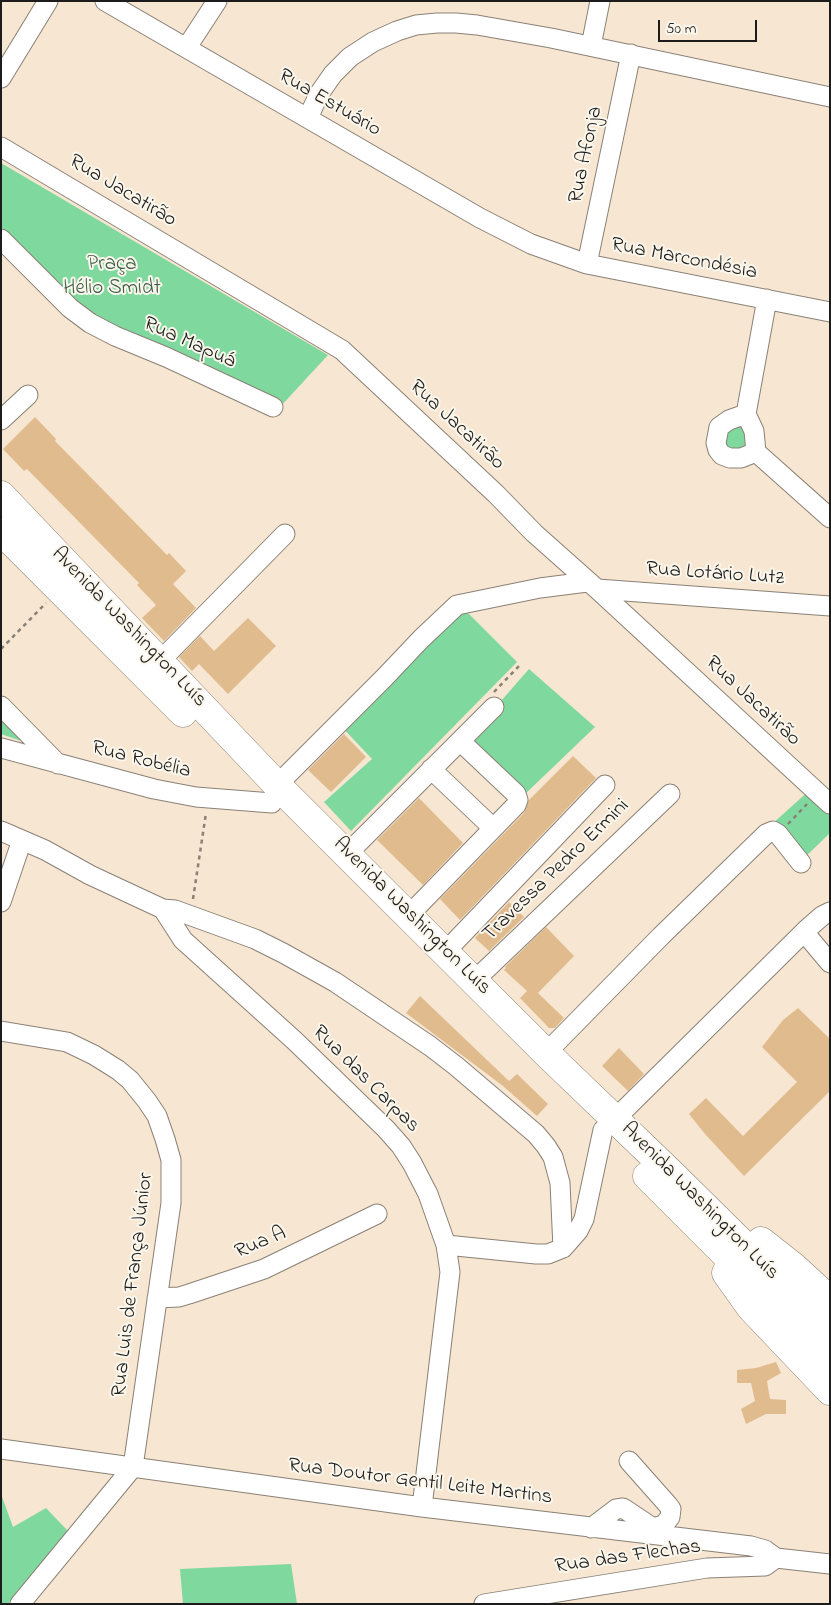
<!DOCTYPE html>
<meta charset="utf-8">
<style>
body{margin:0}
#map{position:relative;width:831px;height:1605px;overflow:hidden;background:#f7e6d1;font-family:"Indie Flower",sans-serif}
canvas{display:block}
.frame{position:absolute;inset:0;border:2px solid #1c1c1c;pointer-events:none}
.scale{position:absolute;left:658px;top:20px;width:99px;height:22px;box-sizing:border-box;border:2px solid #1c1c1c;border-top:0;padding-left:6px;font-size:15px;line-height:18px;white-space:nowrap;color:#1c1c1c;-webkit-text-stroke:4px #fbf7ec;paint-order:stroke}
</style>
<div id="map">
<canvas width="831" height="1605"></canvas>
<div class="frame"></div>
<div class="scale">50 m</div>
</div>
<script>
const context = document.querySelector('canvas').getContext('2d');
context.lineJoin = 'round';
function paint(path, color) { context.fillStyle = color; context.fill(path, 'evenodd'); }
const shape = rows => new Path2D(rows.map(r => 'M' + r).join(''));
function strokePath(path, color, width, dash) { context.strokeStyle = color; context.lineWidth = width; context.lineCap = dash ? 'butt' : 'round'; context.setLineDash(dash || []); context.stroke(path); }
function label(font, color, halo, rows, align = 'center') {
  context.font = font + ' "Indie Flower",sans-serif'; context.lineWidth = 4; context.setLineDash([]); context.textBaseline = 'middle'; context.strokeStyle = halo; context.fillStyle = color; for (const [text, x, y, turn = 0] of rows) {
    context.save(); context.translate(x, y); context.rotate((+turn || 0) * Math.PI / 180); context.textAlign = isNaN(turn) ? turn : align; if (halo) context.strokeText(text, 0, 0); context.fillText(text, 0, 0); context.restore();
  }
}
const green = shape([
 [1,163,328,355,280,407,84,313,1,232],
 [741,422,753,444,730,454,720,436],
 [463,608,517,662,351,831,324,802,372,759,340,725],
 [529,669,595,727,523,796,466,741],
 [1,715,27,743,1,734],
 [811,789,830,809,830,833,804,858,772,824],
 [1,1494,13,1527,46,1508,68,1531,8,1604,1,1604],
 [291,1564,297,1604,183,1604,180,1569]
]);
const building = shape([
 [35,417,56,439,55,441,167,555,169,553,186,571,173,584,196,608,164,641,142,618,156,605,137,585,139,583,27,469,24,471,3,449],
 [248,618,276,646,228,694,199,664,192,671,179,657,200,636,214,651],
 [344,734,366,757,331,792,308,770],
 [573,756,596,778,460,920,440,899,524,813,529,800],
 [419,798,463,843,423,885,377,840],
 [509,902,524,917,489,951,475,938],
 [546,927,574,956,538,993,564,1018,555,1028,549,1028,520,998,527,991,504,970,506,968,505,967],
 [420,996,509,1081,517,1074,548,1104,537,1116,503,1086,406,1013],
 [798,1008,830,1039,830,1091,744,1176,705,1134,689,1114,706,1098,743,1136,797,1082,762,1047,783,1020],
 [619,1048,644,1074,628,1091,602,1066],
 [776,1362,781,1373,767,1381,770,1399,786,1400,786,1414,766,1414,746,1424,741,1409,755,1401,751,1383,737,1383,737,1370,756,1368]
]);
const path = shape([
 [1,649,46,603],
 [494,692,520,665],
 [788,824,807,804],
 [193,899,206,813]
]);
const minor = shape([
 [105,1,480,218,531,244,587,264,830,312],
 [591,46,600,1],
 [187,47,217,1],
 [1,78,48,1],
 [308,118,319,94,333,74,350,57,373,42,397,31,416,25,437,23,456,23,477,25,551,38,830,97],
 [1,147,342,350,496,494,534,533,597,589,830,804],
 [1,239,70,308,90,323,115,336,166,357,273,407],
 [587,264,631,54],
 [746,414,754,431,756,452,830,518],
 [746,414,767,299],
 [746,414,729,420,719,427,716,443,718,450,722,455,730,458,741,458,756,452],
 [1,420,28,395],
 [597,589,830,606],
 [160,661,285,534],
 [1,706,58,764],
 [1,748,154,789,196,797,272,803],
 [431,769,493,828],
 [277,785,385,677,421,639,457,605,540,588,587,582],
 [1,831,45,850,90,875,163,909,175,910,255,939,283,953,335,982,430,1046,456,1066,536,1134,546,1146,553,1157,560,1183,563,1248],
 [347,854,494,707],
 [1,902,22,840],
 [163,909,183,940,295,1041,386,1129,401,1146,412,1163,428,1194,446,1245,450,1272,422,1507],
 [409,915,516,805,518,800,516,794,460,741],
 [804,932,830,963],
 [446,951,605,785],
 [475,980,670,794],
 [1,1031,67,1042,94,1055,118,1070,130,1080,147,1101,157,1116,165,1139,171,1160,171,1203,133,1467],
 [546,1053,661,936,766,834,773,831,778,834,801,863],
 [615,1119,806,930,822,916,830,912],
 [446,1245,536,1254,548,1254,563,1248,578,1231,584,1219,603,1130],
 [157,1298,179,1297,189,1294,264,1269,377,1214],
 [1,1449,422,1507,751,1546,765,1550,776,1558,830,1564],
 [591,1528,616,1509,623,1508,653,1528,664,1525,670,1517,671,1509,668,1505,629,1461],
 [20,1604,133,1467],
 [484,1604,707,1568,765,1566,776,1558]
]);
const highway = shape([
 [1,495,277,785,546,1053,672,1174,830,1330],
 [1,531,183,713],
 [647,1176,830,1359],
 [761,1241,794,1267,830,1300],
 [726,1273,751,1308,830,1391]
]);
const streetNames = [
 ["Rua Estuário",329,104,30],
 ["Rua Afonja",587,155,-78],
 ["Rua Jacatirão",122,192,31],
 ["Rua Marcondésia",684,260,11],
 ["Rua Mapuá",189,344,24],
 ["Rua Jacatirão",456,426,43],
 ["Rua Lotário Lutz",715,575,4],
 ["Avenida Washington Luís",128,628,46],
 ["Rua Jacatirão",752,702,43],
 ["Rua Robélia",141,761,14],
 ["Travessa Pedro Ermini",557,871,-44],
 ["Avenida Washington Luís",411,917,45],
 ["Rua das Carpas",365,1080,45],
 ["Avenida Washington Luís",699,1202,45],
 ["Rua A",261,1244,-23],
 ["Rua Luis de França Júnior",134,1285,-83],
 ["Rua Doutor Gentil Leite Martins",420,1483,7],
 ["Rua das Flechas",628,1558,-8]
];
const parkNames = [
 ["Praça",112,266],
 ["Hélio Smidt",112,290]
];
paint(green, '#7fd89e');
paint(building, '#e0bb8e');
strokePath(minor, '#8a8176', 21);
strokePath(highway, '#8a8176', 29);
strokePath(path, '#8a8176', 2.5, [4, 4]);
strokePath(minor, '#fff', 19);
strokePath(highway, '#fff', 28);
label('21px', '#1c1c1c', '#fbf7ec', streetNames);
label('21px', '#3f5e4a', '#fbf7ec', parkNames);
</script>
